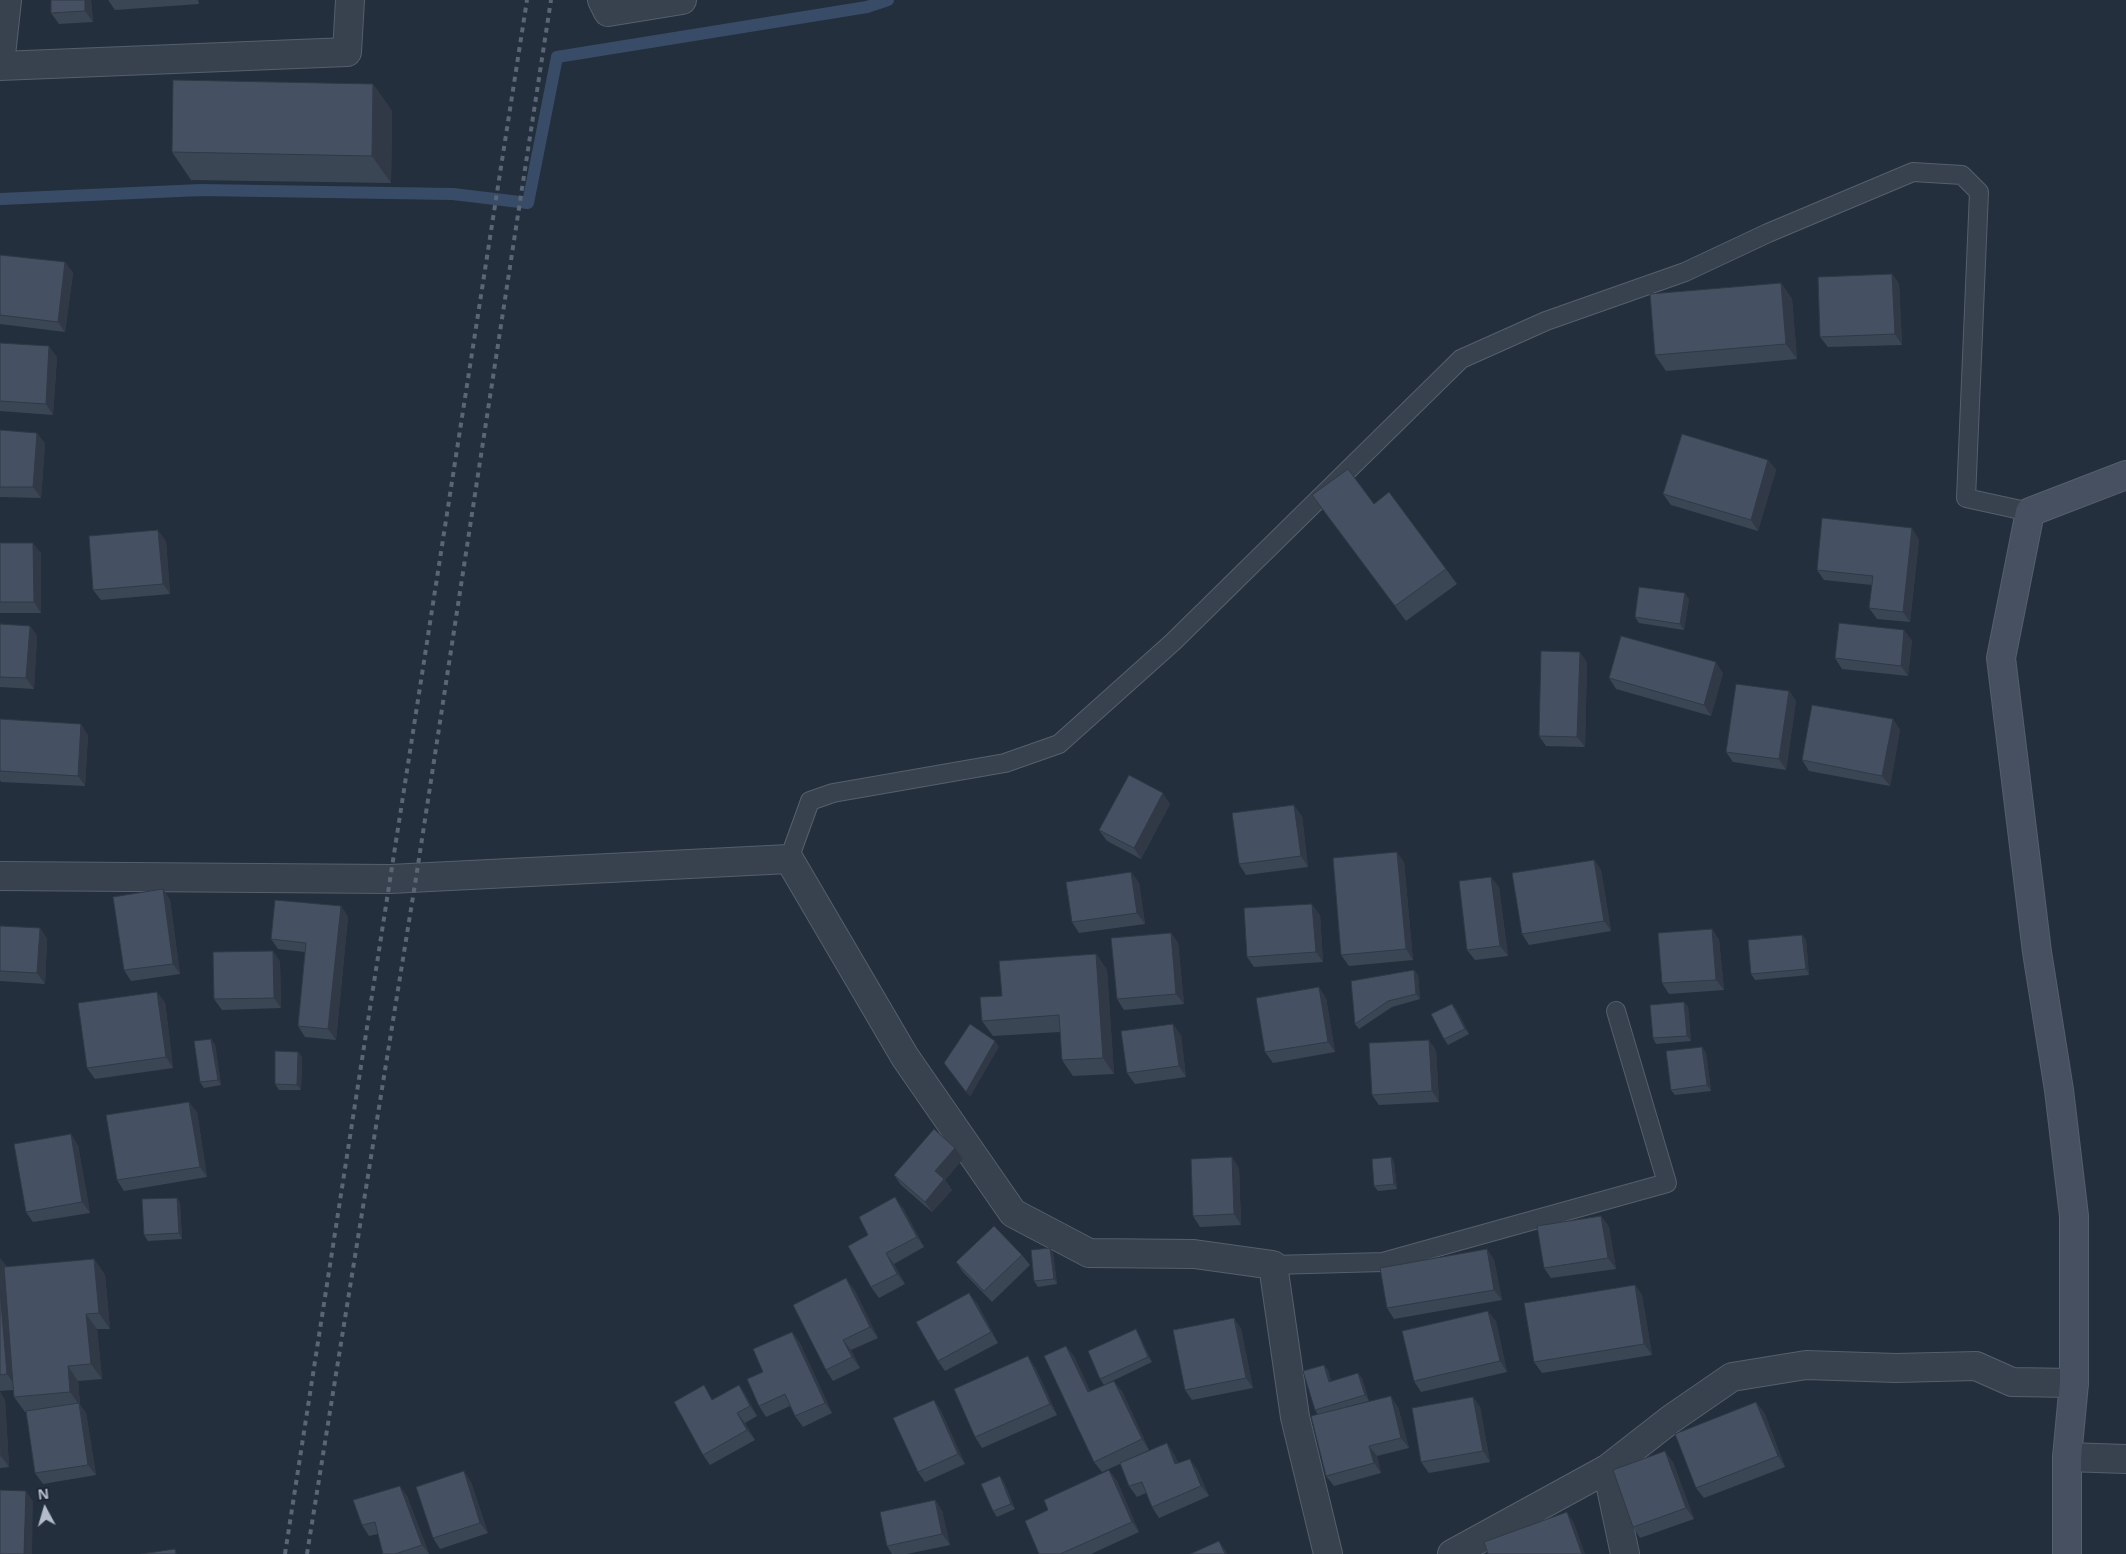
<!DOCTYPE html>
<style>
body{margin:0}
#map{position:relative;width:2126px;height:1554px;overflow:hidden;background:#242f3e;font-family:"Open Sans",sans-serif}
canvas{display:block}
.north{position:absolute;left:20px;top:1484px;width:50px;height:50px;-webkit-text-stroke:4px #1d2633;paint-order:stroke;rotate:354deg;font-size:14px;font-weight:700;line-height:20px;text-align:center;color:#b4bcc9}
.north::after{content:'';display:block;margin:auto;width:18px;height:22px;background:#b4bcc9;clip-path:polygon(50% 0,100% 100%,50% 72%,0 100%)}
</style>
<div id="map">
<canvas width="2126" height="1554"></canvas>
<div class="north">N</div>
</div>
<script>
const context = document.querySelector('canvas').getContext('2d');
context.lineJoin = 'round';
const shape = rows => new Path2D(rows.map(r => 'M' + r).join(''));
function strokePath(path, color, width, dash) { context.strokeStyle = color; context.lineWidth = width; context.lineCap = dash ? 'butt' : 'round'; context.setLineDash(dash || []); context.stroke(path); }
function paint(path, color) { context.fillStyle = color; context.fill(path, 'evenodd'); }
const stream = shape([
 [0,199,201,190,453,194,528,203,557,57,867,7,888,0]
]);
const lane = shape([
 [789,859,810,801,833,793,1005,763,1059,744,1173,642,1461,359,1546,321,1685,272,1768,233,1913,172,1962,175,1979,192,1966,498,2030,512],
 [1273,1265,1383,1262,1667,1183,1616,1011]
]);
const street = shape([
 [602,0,608,12,682,0],
 [0,64,7,0],
 [0,66,347,52,350,0],
 [0,876,390,879,789,859,905,1057,1013,1213,1089,1253,1194,1254,1273,1265,1295,1417,1328,1554],
 [2067,1457,2126,1459],
 [1607,1469,1625,1554],
 [1452,1554,1607,1469,1671,1419,1732,1377,1806,1365,1896,1368,1976,1366,2012,1382,2074,1383]
]);
const secondary = shape([
 [2067,1554,2067,1457,2074,1383,2074,1216,2059,1090,2037,952,2001,658,2030,512,2126,475]
]);
const rail = shape([
 [285,1554,527,0],
 [307,1554,416,878,551,0]
]);
const wall = shape([
 [91,0,93,22,59,24,51,13],
 [108,0,198,0,199,4,115,10],
 [373,84,392,111,391,183,191,180,172,152],
 [0,255,65,262,73,273,65,332,0,324],
 [1892,274,1899,284,1902,345,1828,347,1820,337],
 [1781,283,1792,299,1797,359,1666,371,1655,355],
 [0,343,57,357,53,415,0,411],
 [0,430,45,443,41,498,0,497],
 [1768,460,1776,470,1758,531,1671,505,1663,494],
 [1312,495,1446,569,1457,584,1406,621],
 [1919,539,1910,622,1877,619,1869,608,1872,585,1824,580,1817,570],
 [166,541,170,594,101,600,93,590],
 [0,543,41,553,41,613,0,613],
 [1689,599,1684,630,1639,623,1635,617],
 [0,624,30,626,37,636,34,689,0,687],
 [1912,640,1908,676,1842,669,1835,658],
 [1587,662,1585,747,1546,746,1539,736],
 [1723,673,1711,716,1616,689,1609,678],
 [1789,691,1796,701,1786,770,1733,762,1726,752],
 [0,719,88,735,85,786,1,782,0,780],
 [1893,719,1900,730,1890,786,1809,771,1802,760],
 [1170,804,1141,859,1107,841,1099,830],
 [1302,816,1308,867,1246,875,1239,864],
 [1594,860,1601,870,1611,931,1529,945,1522,934],
 [1404,862,1413,960,1349,966,1341,955],
 [1131,872,1139,883,1145,924,1079,933,1072,922],
 [1499,887,1508,956,1475,960,1467,950],
 [163,889,170,900,180,974,131,981,124,970],
 [341,906,348,917,336,1040,305,1037,298,1026,305,952,278,949,271,939],
 [1320,915,1323,962,1254,967,1247,957],
 [0,926,40,928,47,939,45,984,0,981],
 [1712,929,1719,940,1724,990,1669,994,1662,983],
 [1171,933,1178,943,1184,1004,1124,1010,1117,999],
 [1802,935,1806,940,1809,975,1755,980,1751,974],
 [273,951,280,962,281,1008,222,1010,214,999],
 [1096,954,1107,970,1114,1074,1073,1076,1062,1060,1060,1032,993,1036,982,1021,1002,996],
 [1414,970,1418,975,1420,999,1392,1007,1359,1029,1355,1024],
 [1326,998,1335,1052,1273,1063,1265,1052],
 [165,1002,173,1068,95,1079,87,1068],
 [1684,1002,1688,1007,1691,1041,1656,1044,1653,1038],
 [1452,1004,1456,1009,1469,1034,1448,1045,1444,1039],
 [1181,1035,1186,1077,1135,1084,1127,1073],
 [215,1044,221,1085,204,1088,200,1082],
 [1702,1047,1706,1053,1711,1091,1675,1095,1671,1090],
 [1436,1050,1439,1102,1379,1105,1372,1095],
 [298,1052,302,1057,301,1090,279,1090,275,1084],
 [197,1112,207,1177,124,1191,117,1180],
 [78,1145,90,1213,33,1222,26,1212],
 [955,1148,963,1159,945,1180,952,1190,932,1212,901,1185,894,1175],
 [1391,1157,1394,1162,1397,1189,1378,1191,1374,1186],
 [1239,1168,1241,1225,1200,1227,1193,1216],
 [177,1198,180,1203,182,1239,148,1241,144,1235],
 [903,1208,924,1247,894,1264,905,1284,879,1298,871,1287,868,1235],
 [1601,1216,1609,1227,1616,1269,1551,1278,1544,1268],
 [1487,1249,1494,1260,1502,1300,1394,1319,1387,1308],
 [1053,1253,1057,1284,1038,1287,1034,1281],
 [1022,1255,1030,1265,992,1302,963,1272,956,1262],
 [0,1258,7,1267,94,1259,105,1275,110,1329,97,1329,102,1379,78,1381,80,1405,86,1413,96,1475,43,1484,35,1473,26,1412,25,1412,14,1397,14,1390,0,1391],
 [1635,1285,1642,1295,1652,1355,1542,1373,1534,1362],
 [854,1289,878,1338,851,1350,860,1368,833,1381,826,1370],
 [977,1303,998,1343,945,1371,938,1361],
 [1234,1318,1241,1329,1253,1388,1192,1400,1185,1390],
 [1496,1321,1507,1372,1421,1392,1414,1381],
 [1136,1329,1139,1335,1152,1362,1104,1385,1100,1379],
 [792,1332,800,1343,832,1413,803,1427,795,1416,790,1406,766,1417,759,1406,763,1372],
 [1074,1356,1090,1392,1122,1391,1149,1450,1129,1459,1174,1454,1178,1463,1197,1469,1209,1496,1159,1518,1152,1507,1146,1493,1137,1497,1129,1486,1120,1464,1102,1472,1094,1462],
 [1035,1367,1057,1415,982,1448,975,1437],
 [1328,1370,1331,1381,1362,1378,1369,1401,1346,1407,1398,1407,1409,1448,1377,1456,1381,1473,1334,1486,1326,1476,1318,1415,1315,1410],
 [739,1385,746,1396,757,1416,745,1423,755,1440,710,1465,703,1455,713,1399],
 [0,1392,5,1400,9,1467,0,1468],
 [1473,1397,1480,1407,1490,1462,1429,1473,1421,1462],
 [934,1400,941,1411,965,1464,925,1482,918,1472],
 [1764,1412,1785,1467,1704,1498,1696,1488],
 [1673,1462,1694,1519,1640,1538,1633,1527],
 [1109,1470,1117,1481,1139,1532,1091,1554,1039,1554,1048,1510],
 [471,1482,488,1533,440,1549,433,1538],
 [1004,1482,1015,1509,997,1517,993,1511],
 [407,1496,429,1554,383,1554,378,1534,369,1536,362,1525],
 [935,1500,942,1511,950,1545,907,1554,892,1554,887,1546]
]);
const shadedWall = shape([
 [85,0,91,0,93,22,85,11],
 [373,84,392,111,391,183,372,156],
 [65,262,73,273,65,332,58,322],
 [1892,274,1899,284,1902,345,1895,334],
 [1781,283,1792,299,1797,359,1786,344],
 [49,346,57,357,53,415,46,404],
 [37,433,45,443,41,498,33,487],
 [1768,460,1776,470,1758,531,1751,520],
 [1912,528,1919,539,1910,622,1903,612],
 [158,530,166,541,170,594,163,584],
 [33,543,41,553,41,613,34,602],
 [1685,593,1689,599,1684,630,1680,624],
 [30,626,37,636,34,689,26,678],
 [1904,630,1912,640,1908,676,1901,666],
 [1580,652,1587,662,1585,747,1577,737],
 [1716,662,1723,673,1711,716,1704,705],
 [1789,691,1796,701,1786,770,1779,759],
 [1893,719,1900,730,1890,786,1882,776],
 [81,724,88,735,85,786,78,776],
 [1163,793,1170,804,1141,859,1134,848],
 [1294,805,1302,816,1308,867,1301,856],
 [1397,852,1404,862,1413,960,1406,949],
 [1594,860,1601,870,1611,931,1604,921],
 [1131,872,1139,883,1145,924,1137,913],
 [1491,877,1499,887,1508,956,1500,946],
 [163,889,170,900,180,974,173,964],
 [1312,904,1320,915,1323,962,1316,952],
 [341,906,348,917,336,1040,328,1029],
 [40,928,47,939,45,984,37,973],
 [1712,929,1719,940,1724,990,1716,980],
 [1171,933,1178,943,1184,1004,1176,994],
 [1802,935,1806,940,1809,975,1806,969],
 [273,951,280,962,281,1008,274,998],
 [1096,954,1107,970,1114,1074,1103,1058],
 [1414,970,1418,975,1420,999,1416,994],
 [1319,987,1326,998,1335,1052,1328,1042],
 [157,992,165,1002,173,1068,166,1057],
 [1684,1002,1688,1007,1691,1041,1687,1036],
 [1452,1004,1456,1009,1469,1034,1465,1029],
 [1173,1024,1181,1035,1186,1077,1179,1066],
 [211,1039,215,1044,221,1085,218,1080],
 [1429,1040,1436,1050,1439,1102,1432,1091],
 [995,1041,999,1047,970,1097,966,1092],
 [1702,1047,1706,1053,1711,1091,1707,1085],
 [298,1052,302,1057,301,1090,297,1085],
 [189,1102,197,1112,207,1177,200,1167],
 [71,1134,78,1145,90,1213,82,1202],
 [955,1148,963,1159,945,1180,952,1190,932,1212,925,1202,935,1171],
 [1232,1157,1239,1168,1241,1225,1234,1214],
 [1391,1157,1394,1162,1397,1189,1394,1184],
 [895,1197,903,1208,924,1247,917,1237],
 [177,1198,180,1203,182,1239,179,1233],
 [1601,1216,1609,1227,1616,1269,1608,1258],
 [1050,1248,1053,1253,1057,1284,1054,1279],
 [1487,1249,1494,1260,1502,1300,1494,1290],
 [886,1253,894,1264,905,1284,897,1274],
 [0,1258,8,1269,18,1390,7,1374,0,1290],
 [94,1259,105,1275,110,1329,99,1313],
 [846,1278,854,1289,878,1338,870,1327],
 [1635,1285,1642,1295,1652,1355,1644,1344],
 [969,1293,977,1303,998,1343,991,1332],
 [1488,1311,1496,1321,1507,1372,1500,1361],
 [86,1314,97,1329,102,1379,91,1364],
 [1234,1318,1241,1329,1253,1388,1246,1378],
 [1136,1329,1139,1335,1152,1362,1148,1357],
 [792,1332,800,1343,832,1413,825,1403],
 [843,1340,851,1350,860,1368,852,1357],
 [1066,1346,1074,1356,1096,1403,1088,1392],
 [1028,1356,1035,1367,1057,1415,1050,1404],
 [1324,1365,1328,1370,1333,1387,1329,1382],
 [68,1366,78,1381,80,1405,86,1413,96,1475,88,1465,80,1406,70,1392],
 [1358,1373,1362,1378,1369,1401,1365,1395],
 [1114,1381,1122,1391,1149,1450,1142,1439],
 [739,1385,746,1396,757,1416,750,1406],
 [0,1392,5,1400,9,1467,1,1456,0,1431],
 [1391,1396,1398,1407,1409,1448,1401,1438],
 [1473,1397,1480,1407,1490,1462,1483,1451],
 [934,1400,941,1411,965,1464,958,1454],
 [1756,1402,1764,1412,1785,1467,1778,1456],
 [737,1413,745,1423,755,1440,747,1430],
 [1167,1443,1174,1454,1183,1475,1175,1464],
 [1369,1446,1377,1456,1381,1473,1374,1463],
 [1665,1451,1673,1462,1694,1519,1686,1508],
 [1190,1459,1197,1469,1209,1496,1201,1486],
 [1109,1470,1117,1481,1139,1532,1132,1522],
 [464,1471,471,1482,488,1533,480,1523],
 [1000,1476,1004,1482,1015,1509,1011,1504],
 [400,1486,407,1496,429,1554,422,1545],
 [26,1491,33,1501,32,1554,24,1554],
 [935,1500,942,1511,950,1545,942,1534],
 [1567,1512,1574,1523,1585,1554,1582,1554],
 [1219,1541,1226,1551,1227,1554,1225,1554]
]);
const building = shape([
 [51,0,85,0,85,11,51,13,51,0],
 [173,80,373,84,372,156,172,152,173,80],
 [0,255,65,262,58,322,0,315,0,255],
 [1892,274,1895,334,1820,337,1818,277,1892,274],
 [1781,283,1786,344,1655,355,1650,294,1781,283],
 [0,343,49,346,46,404,0,401,0,343],
 [0,430,37,433,33,487,0,487,0,430],
 [1682,434,1768,460,1751,520,1663,494,1682,434],
 [1348,469,1374,504,1389,492,1446,569,1395,606,1312,495,1348,469],
 [1822,518,1912,528,1903,612,1869,608,1873,576,1817,570,1822,518],
 [158,530,163,584,93,590,89,536,158,530],
 [0,543,33,543,34,602,0,602,0,543],
 [1639,587,1685,593,1680,624,1635,617,1639,587],
 [1839,623,1904,630,1901,666,1835,658,1839,623],
 [0,624,30,626,26,678,0,677,0,624],
 [1621,636,1716,662,1704,705,1609,678,1621,636],
 [1541,651,1580,652,1577,737,1539,736,1541,651],
 [1736,684,1789,691,1779,759,1726,752,1736,684],
 [1812,705,1893,719,1882,776,1802,760,1812,705],
 [0,719,81,724,78,776,0,771,0,719],
 [1129,775,1163,793,1134,848,1099,830,1129,775],
 [1294,805,1301,856,1239,864,1232,813,1294,805],
 [1397,852,1406,949,1341,955,1333,858,1397,852],
 [1594,860,1604,921,1522,934,1512,873,1594,860],
 [1131,872,1137,913,1072,922,1066,882,1131,872],
 [1491,877,1500,946,1467,950,1459,881,1491,877],
 [163,889,173,964,124,970,113,897,163,889],
 [275,900,341,906,328,1029,298,1026,306,943,271,939,275,900],
 [1312,904,1316,952,1247,957,1244,908,1312,904],
 [0,926,40,928,37,973,0,971,0,926],
 [1712,929,1716,980,1662,983,1658,933,1712,929],
 [1171,933,1176,994,1117,999,1111,938,1171,933],
 [1802,935,1806,969,1751,974,1748,940,1802,935],
 [273,951,274,998,214,999,213,952,273,951],
 [1096,954,1103,1058,1062,1060,1059,1015,982,1021,980,997,1002,996,999,961,1096,954],
 [1414,970,1416,994,1388,1001,1355,1024,1351,981,1414,970],
 [1319,987,1328,1042,1265,1052,1256,998,1319,987],
 [157,992,166,1057,87,1068,78,1003,157,992],
 [1684,1002,1687,1036,1653,1038,1650,1005,1684,1002],
 [1452,1004,1465,1029,1444,1039,1431,1014,1452,1004],
 [970,1024,995,1041,966,1092,944,1063,970,1024],
 [1173,1024,1179,1066,1127,1073,1121,1031,1173,1024],
 [211,1039,218,1080,200,1082,194,1041,211,1039],
 [1429,1040,1432,1091,1372,1095,1369,1043,1429,1040],
 [1702,1047,1707,1085,1671,1090,1666,1051,1702,1047],
 [275,1051,298,1052,297,1085,275,1084,275,1051],
 [189,1102,200,1167,117,1180,106,1115,189,1102],
 [934,1129,955,1148,935,1171,944,1179,925,1202,894,1175,934,1129],
 [71,1134,82,1202,26,1212,14,1144,71,1134],
 [1232,1157,1234,1214,1193,1216,1191,1159,1232,1157],
 [1391,1157,1394,1184,1374,1186,1372,1159,1391,1157],
 [895,1197,917,1237,886,1253,897,1274,871,1287,848,1246,868,1235,859,1217,895,1197],
 [177,1198,179,1233,144,1235,142,1199,177,1198],
 [1601,1216,1608,1258,1544,1268,1537,1226,1601,1216],
 [994,1226,1022,1255,984,1291,956,1262,994,1226],
 [1050,1248,1054,1279,1034,1281,1031,1250,1050,1248],
 [1487,1249,1494,1290,1387,1308,1380,1268,1487,1249],
 [94,1259,99,1313,86,1314,91,1364,68,1366,70,1392,14,1397,4,1267,94,1259],
 [846,1278,870,1327,843,1340,852,1357,826,1370,793,1305,846,1278],
 [1635,1285,1644,1344,1534,1362,1524,1303,1635,1285],
 [0,1290,7,1374,0,1375,0,1290],
 [969,1293,991,1332,938,1361,916,1322,969,1293],
 [1488,1311,1500,1361,1414,1381,1402,1331,1488,1311],
 [1234,1318,1246,1378,1185,1390,1173,1330,1234,1318],
 [1136,1329,1148,1357,1100,1379,1088,1351,1136,1329],
 [792,1332,825,1403,795,1416,785,1394,759,1406,747,1379,763,1372,753,1349,792,1332],
 [1066,1346,1088,1392,1114,1381,1142,1439,1094,1462,1044,1356,1066,1346],
 [1028,1356,1050,1404,975,1437,954,1389,1028,1356],
 [1324,1365,1329,1382,1358,1373,1365,1395,1315,1410,1303,1371,1324,1365],
 [704,1385,712,1400,739,1385,750,1406,737,1413,747,1430,703,1455,674,1402,704,1385],
 [1391,1396,1401,1438,1369,1446,1374,1463,1326,1476,1311,1416,1391,1396],
 [1473,1397,1483,1451,1421,1462,1412,1408,1473,1397],
 [934,1400,958,1454,918,1472,893,1418,934,1400],
 [1756,1402,1778,1456,1696,1488,1675,1434,1756,1402],
 [79,1403,88,1465,35,1473,26,1411,79,1403],
 [0,1431,1,1456,0,1456,0,1431],
 [1167,1443,1175,1464,1190,1459,1201,1486,1152,1507,1142,1482,1129,1486,1120,1463,1167,1443],
 [1665,1451,1686,1508,1633,1527,1613,1470,1665,1451],
 [1109,1470,1132,1522,1060,1554,1039,1554,1025,1521,1048,1510,1044,1500,1109,1470],
 [464,1471,480,1523,433,1538,416,1487,464,1471],
 [1000,1476,1011,1504,993,1511,981,1484,1000,1476],
 [400,1486,422,1545,395,1554,383,1554,375,1522,362,1525,353,1500,400,1486],
 [0,1490,26,1491,24,1554,0,1554,0,1490],
 [935,1500,942,1534,887,1546,880,1512,935,1500],
 [1567,1512,1582,1554,1488,1554,1484,1542,1567,1512],
 [1219,1541,1225,1554,1190,1554,1219,1541],
 [175,1549,176,1554,141,1554,175,1549]
]);
strokePath(stream, '#394c67', 12);
strokePath(lane, '#565f6c', 20);
strokePath(street, '#565f6c', 30);
strokePath(secondary, '#565f6c', 30);
strokePath(lane, '#38414e', 18);
strokePath(street, '#38414e', 28);
strokePath(secondary, '#465061', 28);
strokePath(rail, '#5a6575', 4, [5, 5]);
paint(wall, '#3b4654');
paint(shadedWall, '#303945');
paint(building, '#455162');
strokePath(building, '#303945', 1);
</script>
